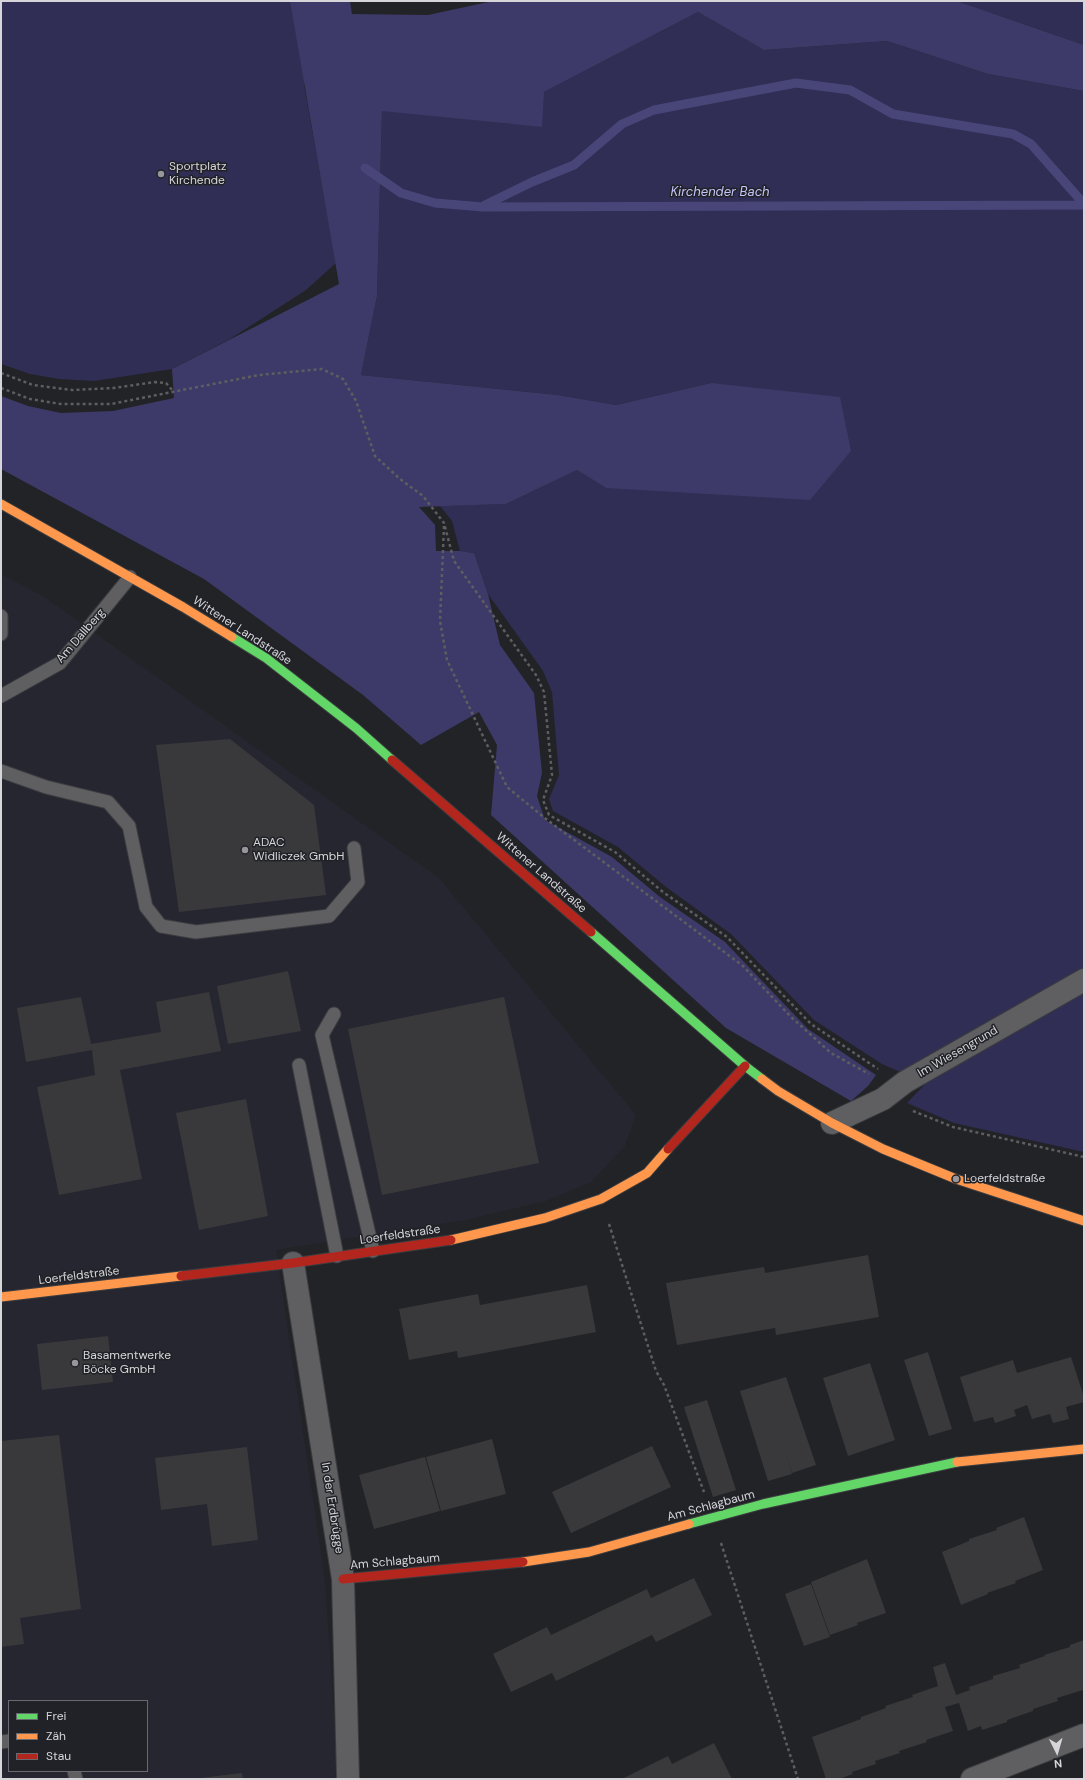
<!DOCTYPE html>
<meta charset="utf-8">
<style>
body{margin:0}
#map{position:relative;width:1085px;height:1780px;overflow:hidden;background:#222326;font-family:"DM Sans",sans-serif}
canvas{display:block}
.frame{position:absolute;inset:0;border:2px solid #d6d6da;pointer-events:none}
.legend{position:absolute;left:8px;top:1700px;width:140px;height:72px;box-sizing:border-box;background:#212227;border:1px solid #696a6f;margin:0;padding:5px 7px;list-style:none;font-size:12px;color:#d6d6da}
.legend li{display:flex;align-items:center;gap:8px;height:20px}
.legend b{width:20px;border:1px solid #696a6f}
.north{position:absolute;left:1037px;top:1732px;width:40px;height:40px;-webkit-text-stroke:3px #212227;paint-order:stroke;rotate:175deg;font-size:11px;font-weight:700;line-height:16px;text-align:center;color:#d6d6da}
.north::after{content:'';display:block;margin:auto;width:14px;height:18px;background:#d6d6da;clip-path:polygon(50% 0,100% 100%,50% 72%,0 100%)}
</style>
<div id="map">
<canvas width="1085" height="1780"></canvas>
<div class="frame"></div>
<ul class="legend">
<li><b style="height:5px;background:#63d668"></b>Frei</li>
<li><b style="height:5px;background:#ff974d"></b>Zäh</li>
<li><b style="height:5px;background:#b3261e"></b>Stau</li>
</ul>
<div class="north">N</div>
</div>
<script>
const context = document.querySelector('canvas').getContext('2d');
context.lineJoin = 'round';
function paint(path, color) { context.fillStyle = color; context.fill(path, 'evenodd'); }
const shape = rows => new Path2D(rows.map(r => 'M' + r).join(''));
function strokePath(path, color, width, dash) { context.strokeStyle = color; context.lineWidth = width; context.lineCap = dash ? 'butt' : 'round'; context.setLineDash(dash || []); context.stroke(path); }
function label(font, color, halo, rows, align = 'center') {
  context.font = font + ' "DM Sans",sans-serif'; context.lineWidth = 3; context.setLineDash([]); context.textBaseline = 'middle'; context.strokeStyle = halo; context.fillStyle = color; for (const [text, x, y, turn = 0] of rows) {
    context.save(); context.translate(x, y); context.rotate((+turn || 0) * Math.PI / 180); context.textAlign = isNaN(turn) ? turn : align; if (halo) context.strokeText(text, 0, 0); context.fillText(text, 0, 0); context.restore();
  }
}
const built = shape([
 [1,574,43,596,439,878,636,1115,625,1146,591,1182,546,1201,465,1220,276,1250,325,1580,336,1747,335,1779,1,1779],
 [9,1701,147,1701,147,1771,9,1771]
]);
const green = shape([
 [1,1,350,1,304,85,336,263,306,290,230,339,172,369,94,381,59,379,30,374,1,364],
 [957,1,1084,1,1084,45],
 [698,12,764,50,887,41,988,74,1084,91,1084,972,905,1074,882,1064,814,1020,731,934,666,887,618,847,553,811,549,799,559,775,552,692,543,671,488,594,474,553,460,551,452,521,440,506,506,504,577,470,606,488,711,383,616,405,558,395,361,375,377,296,382,110,512,124,544,92],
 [1084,990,1084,1152,954,1123,907,1103,928,1081]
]);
const forest = shape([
 [290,1,350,1,352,14,428,15,493,1,957,1,1084,45,1084,91,988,74,887,41,764,50,698,12,544,92,542,127,382,111,377,296,361,375,558,395,616,405,711,383,840,397,851,451,810,500,606,488,577,470,506,504,419,507,435,525,436,551,460,551,474,553,488,594,500,645,534,693,542,773,537,796,545,820,612,857,660,897,725,942,808,1029,876,1075,868,1086,851,1101,726,1028,491,815,497,745,479,712,421,745,363,695,204,579,1,469,1,396,28,406,61,413,113,411,174,398,172,369,339,284]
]);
const stream = shape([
 [365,168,401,193,435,203,483,207,1084,205],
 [485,205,532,182,574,165,622,124,654,110,796,83,850,90,893,114,1013,134,1031,144,1084,204]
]);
const building = shape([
 [230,739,314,805,326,895,179,912,156,745],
 [288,971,301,1031,228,1044,217,986],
 [209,992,221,1051,120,1070,142,1179,59,1195,37,1087,95,1075,92,1050,26,1062,17,1008,81,997,91,1044,161,1032,156,1002],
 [504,997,539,1163,382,1195,348,1029],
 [246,1099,268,1216,199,1230,176,1113],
 [868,1255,879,1317,776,1335,775,1328,677,1345,666,1283,764,1267,765,1273],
 [587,1285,596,1332,458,1358,457,1351,409,1360,399,1309,478,1294,480,1305],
 [108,1336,113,1382,42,1390,37,1344],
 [928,1352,952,1429,929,1436,904,1360],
 [1071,1357,1084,1397,1084,1402,1066,1407,1069,1419,1053,1423,1050,1414,1032,1419,1027,1405,1014,1410,1016,1416,995,1423,993,1417,974,1422,960,1377,1013,1360,1017,1373],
 [870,1363,895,1440,848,1456,823,1378],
 [786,1377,816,1465,792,1473,785,1452,792,1474,768,1481,740,1391],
 [707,1400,736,1490,713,1497,684,1407],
 [59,1435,81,1609,20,1618,24,1644,1,1647,1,1441],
 [492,1439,506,1494,441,1511,426,1457],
 [652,1446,671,1487,571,1533,552,1492],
 [247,1447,258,1540,212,1546,207,1504,161,1510,155,1458],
 [425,1457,440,1511,374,1529,359,1475],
 [1024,1517,1043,1570,1015,1581,1016,1583,987,1593,988,1594,961,1605,942,1552,969,1541,969,1539,997,1530,996,1528],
 [867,1559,886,1613,857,1623,858,1625,830,1635,811,1582],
 [694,1578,712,1615,656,1642,652,1635,556,1681,552,1673,511,1692,493,1654,547,1627,551,1635,647,1589,651,1598],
 [811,1584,830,1637,804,1646,785,1594],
 [1084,1640,1083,1690,1057,1698,1058,1701,1033,1709,1033,1711,1007,1720,1007,1722,982,1730,981,1726,968,1731,959,1703,945,1707,953,1731,926,1740,927,1742,899,1751,900,1753,875,1761,876,1764,852,1772,853,1774,839,1779,826,1779,812,1737,861,1719,861,1717,886,1708,885,1706,913,1697,912,1695,938,1686,933,1667,945,1663,956,1695,970,1690,969,1687,993,1679,993,1676,1020,1668,1019,1665,1045,1656,1044,1655,1070,1647,1070,1645],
 [714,1743,732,1779,622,1779,668,1756,672,1764],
 [242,1773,243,1779,201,1779,201,1778]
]);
const path = shape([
 [1,373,33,385,72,390,114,388,155,382,166,383,173,391],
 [1,388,30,399,61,404,111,404,259,375,322,369,343,379,356,401,375,456,400,479,423,496,444,523,454,561,536,675,544,692,552,775,543,800,549,815,615,852,663,892,727,937,811,1024,878,1069],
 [444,526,440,621,447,660,507,787,546,819,743,966,791,1017,831,1053,869,1074],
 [913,1111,953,1127,1084,1157],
 [609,1224,656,1371,664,1385,704,1492],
 [721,1543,798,1779]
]);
const lane = shape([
 [1,616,1,634],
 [1,696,60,663,130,577],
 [1,771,46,787,108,802,129,826,146,907,161,926,196,932,329,916,358,882,354,848],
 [334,1014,322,1035,373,1251],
 [299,1065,337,1256],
 [1,1742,9,1741],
 [74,1771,76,1779]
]);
const street = shape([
 [832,1123,883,1099,905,1082,1084,980],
 [293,1263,343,1579,348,1779],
 [972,1779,1084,1735]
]);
const fast = shape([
 [232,637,266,658,356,728,392,760],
 [591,932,745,1066,762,1079],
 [689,1524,763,1504,957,1462]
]);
const slow = shape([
 [1,504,183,607,232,637],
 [762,1079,778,1091,832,1123,883,1149,956,1179,1084,1221],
 [451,1240,545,1218,601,1199,647,1173,668,1149],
 [1,1297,181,1276],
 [957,1462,1084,1449],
 [523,1562,589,1552,689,1524]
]);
const jam = shape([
 [392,760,591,932],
 [668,1149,745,1066],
 [181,1276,293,1263,451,1240],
 [343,1579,523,1562]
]);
const markers = [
 [161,174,4,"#97979b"],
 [245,850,4,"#97979b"],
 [956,1179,4,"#97979b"],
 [75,1363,4,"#97979b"]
];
const poiNames = [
 ["Sportplatz",169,167],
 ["Kirchende",169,181],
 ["ADAC",253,843],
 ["Widliczek GmbH",253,857],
 ["Loerfeldstraße",964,1179],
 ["Basamentwerke",83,1356],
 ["Böcke GmbH",83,1370]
];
const streetNames = [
 ["Wittener Landstraße",242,631,33],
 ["Am Dallberg",81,636,-49],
 ["Wittener Landstraße",541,873,41],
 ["Im Wiesengrund",958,1052,-30],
 ["Loerfeldstraße",400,1235,-8],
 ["Loerfeldstraße",79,1276,-7],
 ["Am Schlagbaum",711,1506,-15],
 ["In der Erdbrügge",332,1508,81],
 ["Am Schlagbaum",395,1562,-5]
];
const waterNames = [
 ["Kirchender Bach",720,193]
];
paint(built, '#262631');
paint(green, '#302e54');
paint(forest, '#3d3a69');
strokePath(stream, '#484679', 9);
paint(building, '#39393c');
strokePath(lane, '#3c3d40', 15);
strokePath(street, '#3c3d40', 24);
strokePath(fast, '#3c3d40', 11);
strokePath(slow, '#3c3d40', 11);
strokePath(jam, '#3c3d40', 11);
strokePath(path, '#5e5e61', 2.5, [3, 3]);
strokePath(lane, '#5f5f62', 13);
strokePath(street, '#5f5f62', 22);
strokePath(fast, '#63d668', 9);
strokePath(slow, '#ff974d', 9);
strokePath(jam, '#b3261e', 9);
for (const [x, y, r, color] of markers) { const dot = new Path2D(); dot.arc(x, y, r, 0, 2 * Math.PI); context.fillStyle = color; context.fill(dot); strokePath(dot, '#212227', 1.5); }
label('12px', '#d6d6da', '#212227', poiNames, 'left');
label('12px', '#d6d6da', '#212227', streetNames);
label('italic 13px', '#c4c5f9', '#212227', waterNames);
</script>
